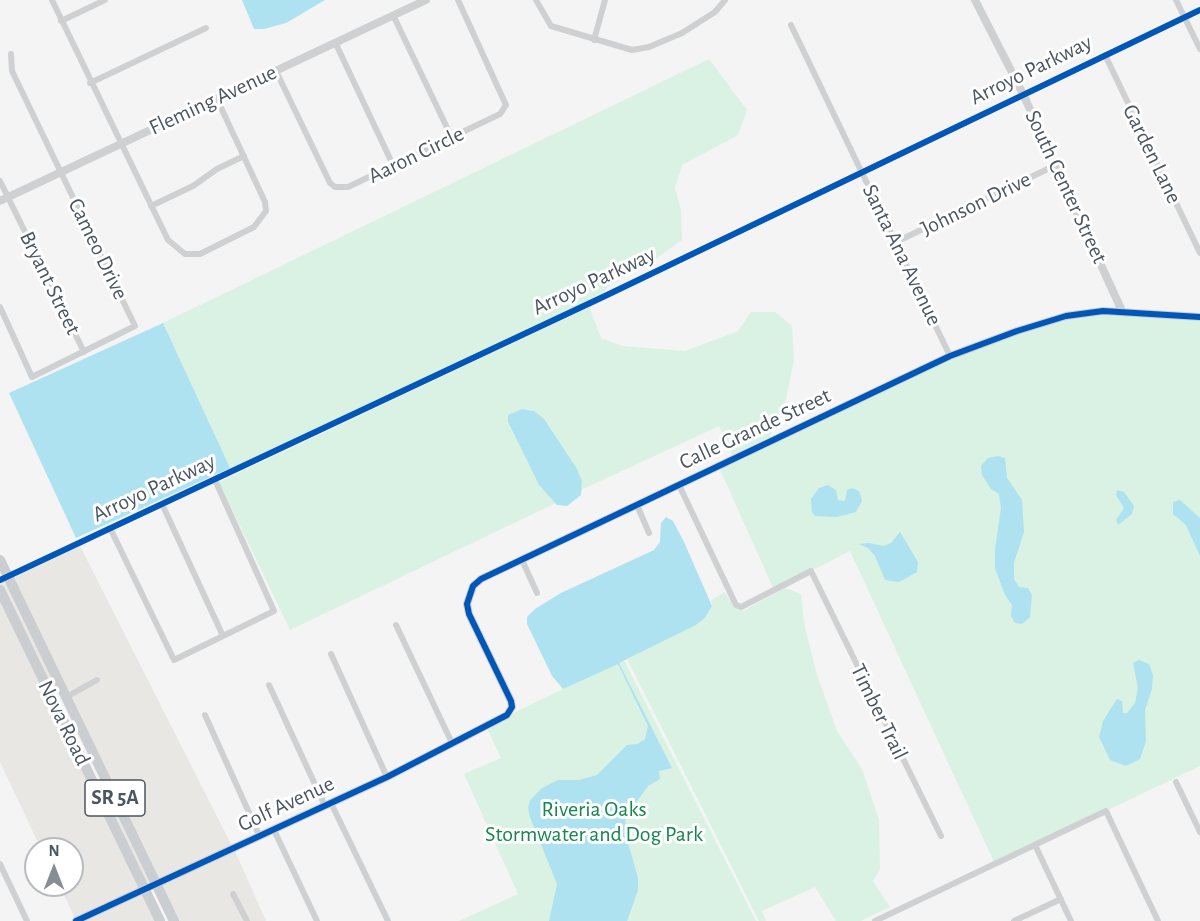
<!DOCTYPE html>
<style>
body{margin:0}
#map{position:relative;width:1200px;height:921px;overflow:hidden;background:#f4f4f4;font-family:"Alegreya Sans",sans-serif}
canvas{display:block}
.north{position:absolute;left:24px;top:837px;width:60px;height:60px;box-sizing:border-box;background:#fff;border:2px solid #b7bbc0;border-radius:50%;rotate:0deg;font-size:16px;font-weight:700;line-height:24px;text-align:center;color:#4a5661}
.north::after{content:'';display:block;margin:auto;width:21px;height:27px;background:#868d94;clip-path:polygon(50% 0,100% 100%,50% 72%,0 100%)}
</style>
<div id="map">
<canvas width="1200" height="921"></canvas>
<div class="north">N</div>
</div>
<script>
const context = document.querySelector('canvas').getContext('2d');
context.lineJoin = 'round';
function paint(path, color) { context.fillStyle = color; context.fill(path, 'evenodd'); }
const shape = rows => new Path2D(rows.map(r => 'M' + r).join(''));
function strokePath(path, color, width, dash) { context.strokeStyle = color; context.lineWidth = width; context.lineCap = dash ? 'butt' : 'round'; context.setLineDash(dash || []); context.stroke(path); }
function label(font, color, halo, rows, align = 'center') {
  context.font = font + ' "Alegreya Sans",sans-serif'; context.lineWidth = 6; context.setLineDash([]); context.textBaseline = 'middle'; context.strokeStyle = halo; context.fillStyle = color; for (const [text, x, y, turn = 0] of rows) {
    context.save(); context.translate(x, y); context.rotate((+turn || 0) * Math.PI / 180); context.textAlign = isNaN(turn) ? turn : align; if (halo) context.strokeText(text, 0, 0); context.fillText(text, 0, 0); context.restore();
  }
}
const commercial = shape([
 [80,546,232,846,157,879,71,698,100,682,98,676,67,692,12,578],
 [6,580,60,690,50,687,0,583],
 [0,597,140,887,75,918,59,885,72,885,72,849,41,849,0,762],
 [99,788,109,792,152,881,145,884],
 [235,851,266,921,250,921,233,890,229,893,244,921,178,921,160,884],
 [143,892,157,921,84,921]
]);
const green = shape([
 [709,59,747,110,738,135,682,165,675,188,681,210,682,240,648,264,609,286,602,294,214,477,229,467,163,323],
 [592,306,590,309,601,338,622,346,685,351,738,331,751,312,775,312,792,326,794,361,785,404,770,437,732,455,719,426,581,490,582,481,534,411,522,409,513,413,508,415,508,422,539,485,556,503,290,630,219,482],
 [1122,311,1200,317,1200,766,995,864,850,551,774,590,718,465,950,356,1066,316],
 [785,588,801,594,804,623,817,675,837,731,862,769,879,820,880,869,873,881,890,907,861,921,836,921,815,887,762,911,766,921,759,921,627,659,696,625,705,618,712,606,711,600,725,592,734,607,743,611],
 [624,660,756,921,459,921,518,894,464,774,501,758,486,726]
]);
const water = shape([
 [242,0,325,0,286,23,264,29,254,29],
 [163,323,230,468,76,538,9,393],
 [522,409,534,411,544,419,577,469,582,481,581,495,567,506,557,505,539,485,508,422,508,415],
 [998,456,1005,458,1007,478,1022,500,1024,532,1014,563,1014,579,1019,587,1028,588,1032,595,1030,617,1022,624,1015,623,1011,616,1012,605,1005,595,995,568,995,550,1001,508,999,494,991,489,982,475,981,466,988,458],
 [828,485,836,490,838,500,845,501,847,490,852,488,859,491,862,501,856,512,837,517,815,516,812,512,811,499,819,488],
 [1117,490,1124,492,1134,506,1132,514,1118,525,1116,520,1124,508,1116,495],
 [1180,500,1200,518,1200,556,1186,525,1173,514,1173,502],
 [666,517,673,521,684,542,712,606,705,618,696,625,619,663,672,768,659,771,660,779,648,786,626,816,625,832,638,878,638,890,627,921,549,921,557,884,530,817,528,808,530,800,542,788,558,780,579,780,597,775,627,745,637,744,645,739,648,726,618,664,563,689,552,676,527,624,527,617,535,609,561,593,654,550,660,542,661,523],
 [900,532,918,562,917,572,899,582,885,580,875,556,868,548,859,544,869,543,884,546,891,543],
 [1139,660,1149,664,1153,675,1152,689,1145,710,1146,741,1140,759,1126,766,1110,760,1099,737,1103,721,1117,699,1122,701,1123,713,1127,713,1135,703,1138,688,1133,663]
]);
const minor = shape([
 [52,0,168,240,185,254,200,254,254,227,266,211,265,202,217,99],
 [536,0,551,26,632,50,649,47,682,33,715,12,725,0],
 [1176,0,1200,49],
 [393,15,452,138],
 [61,21,105,0],
 [791,25,950,356],
 [594,40,605,0],
 [335,42,393,165],
 [1105,55,1200,253],
 [276,71,330,183,335,187,348,187,500,114,506,105,458,0],
 [90,83,206,28],
 [0,181,84,352],
 [151,206,193,186,217,169,244,156],
 [896,242,1056,165],
 [0,307,32,377,135,326,12,71,11,54],
 [679,485,736,605,741,607,811,571,941,836],
 [162,504,223,636],
 [637,505,649,533],
 [110,528,174,660,274,611,215,480],
 [522,560,537,593],
 [0,580,605,296,1200,10],
 [396,625,451,741],
 [331,654,387,777],
 [269,685,325,806],
 [66,697,97,680],
 [205,715,260,837],
 [1176,782,1200,832],
 [331,803,388,921],
 [274,830,317,921],
 [1035,845,1071,921],
 [0,864,27,921],
 [233,894,247,921],
 [875,921,1106,811,1158,921],
 [1014,921,1061,899]
]);
const tertiary = shape([
 [975,0,1023,94,1122,311],
 [0,201,426,0],
 [76,921,387,777,507,715,512,707,511,701,469,614,467,604,473,586,481,579,950,356,1017,331,1066,316,1103,311,1200,317]
]);
const primary = shape([
 [0,560,174,921],
 [0,590,160,921]
]);
const cycleway = shape([
 [0,580,605,296,1200,10],
 [76,921,387,777,507,715,512,707,511,701,469,614,467,604,473,586,481,579,950,356,1017,331,1066,316,1103,311,1200,317]
]);
const shields = [
 [115,798,60]
];
const shieldNames = [
 ["SR 5A",115,798]
];
const streetNames = [
 ["Arroyo Parkway",1031,70,-26],
 ["Fleming Avenue",213,100,-25],
 ["Garden Lane",1152,154,64],
 ["Aaron Circle",416,155,-26],
 ["South Center Street",1066,187,65],
 ["Johnson Drive",976,204,-26],
 ["Cameo Drive",98,249,64],
 ["Santa Ana Avenue",902,255,64],
 ["Arroyo Parkway",594,281,-25],
 ["Bryant Street",50,283,64],
 ["Calle Grande Street",755,429,-25],
 ["Arroyo Parkway",154,488,-25],
 ["Timber Trail",879,712,64],
 ["Nova Road",64,723,64],
 ["Golf Avenue",286,804,-25]
];
const parkNames = [
 ["Riveria Oaks",594,809],
 ["Stormwater and Dog Park",594,834]
];
paint(commercial, '#e8e7e3');
paint(green, '#d9f2e3');
paint(water, '#aee2f0');
strokePath(minor, '#ced0d2', 6);
strokePath(tertiary, '#ced0d2', 8);
strokePath(primary, '#caced1', 10);
strokePath(cycleway, '#0057b8', 6);
for (const [x, y, w] of shields) { const box = new Path2D(); box.roundRect(x - w / 2, y - 18, w, 36, 4.5); context.fillStyle = '#fff'; context.fill(box); strokePath(box, '#4a5661', 1.5); }
label('bold 21px', '#4a5661', null, shieldNames);
label('22px', '#4a5661', '#fff', streetNames);
label('22px', '#17864f', '#fff', parkNames);
</script>
